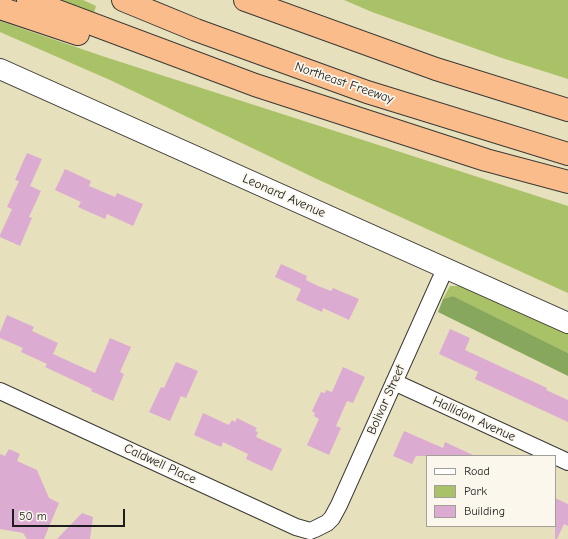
<!DOCTYPE html>
<style>
body{margin:0}
#map{position:relative;width:568px;height:539px;overflow:hidden;background:#e7e0bd;font-family:"Comic Neue",sans-serif}
canvas{display:block}
.legend{position:absolute;left:426px;top:455px;width:130px;height:72px;box-sizing:border-box;background:#fbf7ec;border:1px solid #a29f99;margin:0;padding:5px 7px;list-style:none;font-size:12px;color:#1c1c1c}
.legend li{display:flex;align-items:center;gap:8px;height:20px}
.legend b{width:20px;border:1px solid #a29f99}
.scale{position:absolute;left:12px;top:509px;width:113px;height:18px;box-sizing:border-box;border:2px solid #1c1c1c;border-top:0;padding-left:5px;font-size:12px;line-height:14px;white-space:nowrap;color:#1c1c1c;-webkit-text-stroke:3px #fbf7ec;paint-order:stroke}
</style>
<div id="map">
<canvas width="568" height="539"></canvas>
<ul class="legend">
<li><b style="height:5px;background:#fff"></b>Road</li>
<li><b style="height:11px;background:#a9c167"></b>Park</li>
<li><b style="height:11px;background:#dcabd1"></b>Building</li>
</ul>
<div class="scale">50 m</div>
</div>
<script>
const context = document.querySelector('canvas').getContext('2d');
context.lineJoin = 'round';
function paint(path, color) { context.fillStyle = color; context.fill(path, 'evenodd'); }
const shape = rows => new Path2D(rows.map(r => 'M' + r).join(''));
function strokePath(path, color, width, dash) { context.strokeStyle = color; context.lineWidth = width; context.lineCap = dash ? 'butt' : 'round'; context.setLineDash(dash || []); context.stroke(path); }
function label(font, color, halo, rows, align = 'center') {
  context.font = font + ' "Comic Neue",sans-serif'; context.lineWidth = 3.5; context.setLineDash([]); context.textBaseline = 'middle'; context.strokeStyle = halo; context.fillStyle = color; for (const [text, x, y, turn = 0] of rows) {
    context.save(); context.translate(x, y); context.rotate((+turn || 0) * Math.PI / 180); context.textAlign = isNaN(turn) ? turn : align; if (halo) context.strokeText(text, 0, 0); context.fillText(text, 0, 0); context.restore();
  }
}
const green = shape([
 [59,0,83,0,96,6,94,13],
 [344,0,568,0,568,79,502,58,372,12],
 [0,21,102,56,568,206,568,293,319,180,110,80,0,32],
 [450,286,464,286,568,334,568,353,453,296,443,299]
]);
const forest = shape([
 [453,296,568,353,568,376,438,312,443,299]
]);
const building = shape([
 [27,153,42,159,30,186,41,191,29,217,32,218,20,246,0,237,0,235,12,209,7,207,19,181,15,180],
 [65,169,91,181,89,186,115,197,117,193,143,204,133,226,107,214,105,219,78,207,81,202,55,190],
 [281,264,307,276,306,280,318,286,331,291,333,288,359,299,349,320,323,308,322,312,296,300,301,289,275,277],
 [7,315,34,327,32,331,58,343,53,354,95,373,110,338,131,347,120,372,124,374,113,401,91,391,92,389,45,367,47,364,21,352,23,348,0,338,0,332],
 [450,329,470,338,465,350,547,388,546,390,568,400,568,422,475,379,478,372,439,354],
 [176,362,198,371,186,398,181,396,170,421,149,412,161,387,164,388],
 [343,367,365,377,353,403,347,401,336,426,341,428,329,455,307,445,319,419,314,416,315,413,312,411,321,392,325,393,326,390,332,392],
 [203,413,229,425,232,420,235,422,237,418,257,428,255,431,258,432,256,437,282,449,272,471,246,459,248,454,223,442,221,447,194,435],
 [404,431,443,448,445,442,475,456,416,456,412,464,393,456],
 [9,449,20,454,17,461,37,470,49,498,59,503,44,539,27,539,23,533,0,529,0,454,5,456],
 [555,498,568,504,568,526,564,524,557,539,555,539],
 [82,513,93,517,90,539,57,539]
]);
const minor = shape([
 [394,382,555,456],
 [0,391,296,527,310,531,315,529,327,523,332,518,339,505,445,269],
 [555,456,568,462]
]);
const tertiary = shape([
 [0,69,568,323]
]);
const motorway = shape([
 [28,0,255,85,486,160,568,182],
 [123,0,196,30,367,92,568,154],
 [245,0,436,69,568,110],
 [0,8,78,34]
]);
const streetNames = [
 ["Northeast Freeway",344,83,19],
 ["Leonard Avenue",284,196,24],
 ["Bolivar Street",386,400,-66],
 ["Hallidon Avenue",474,419,25],
 ["Caldwell Place",160,464,25]
];
paint(green, '#a9c167');
paint(forest, '#86a75c');
paint(building, '#dcabd1');
strokePath(minor, '#3a3934', 18);
strokePath(tertiary, '#3a3934', 22);
strokePath(motorway, '#3a3934', 24);
strokePath(minor, '#fff', 16);
strokePath(tertiary, '#fff', 20);
strokePath(motorway, '#fabc8b', 22);
label('13px', '#1c1c1c', '#fbf7ec', streetNames);
</script>
